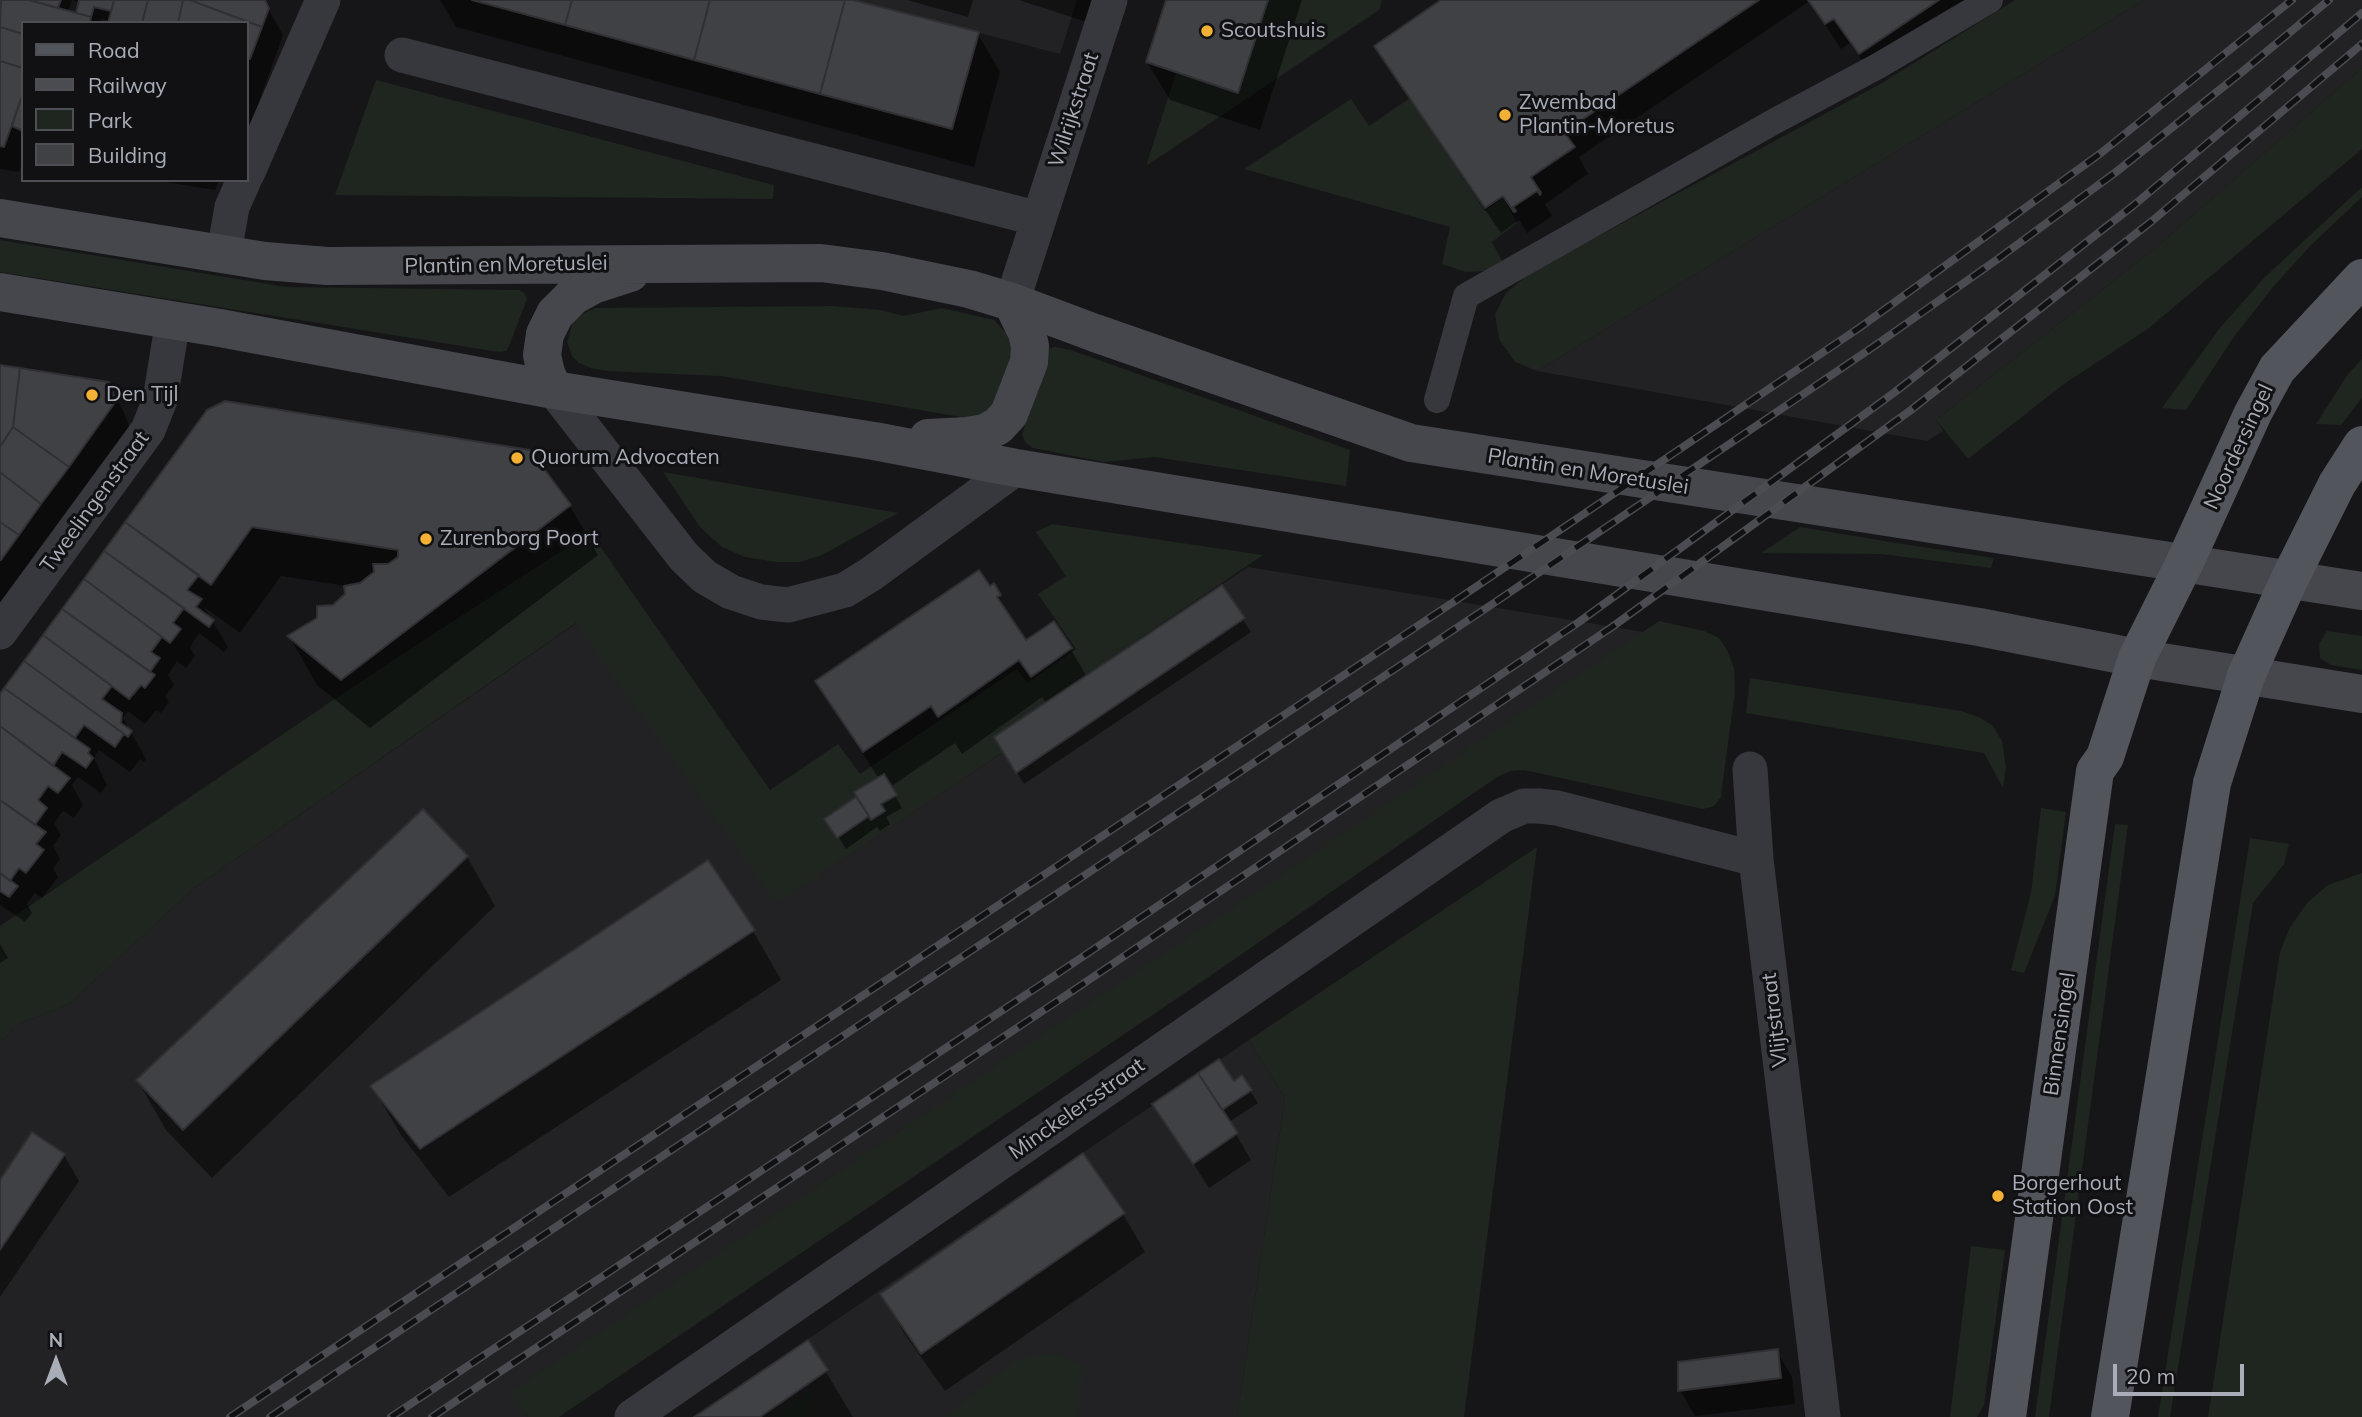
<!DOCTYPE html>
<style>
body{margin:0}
#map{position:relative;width:2362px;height:1417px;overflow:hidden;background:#161618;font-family:Mulish,sans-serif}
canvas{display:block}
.legend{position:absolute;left:21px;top:21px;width:228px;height:161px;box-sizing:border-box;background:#111113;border:2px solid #4d4f55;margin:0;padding:9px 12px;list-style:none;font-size:21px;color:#a8adb8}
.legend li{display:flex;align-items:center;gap:14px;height:35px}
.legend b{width:35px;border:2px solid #4d4f55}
.north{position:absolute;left:21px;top:1326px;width:70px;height:70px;-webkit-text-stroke:5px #111113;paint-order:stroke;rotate:0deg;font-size:19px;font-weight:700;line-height:28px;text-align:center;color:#a8adb8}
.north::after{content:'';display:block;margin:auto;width:24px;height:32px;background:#a8adb8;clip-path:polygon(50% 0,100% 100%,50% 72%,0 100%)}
.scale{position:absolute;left:2113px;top:1364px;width:131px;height:32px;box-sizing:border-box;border:4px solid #a8adb8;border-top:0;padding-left:9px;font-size:21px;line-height:24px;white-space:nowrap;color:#a8adb8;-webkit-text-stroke:5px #111113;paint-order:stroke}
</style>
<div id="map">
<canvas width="2362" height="1417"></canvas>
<ul class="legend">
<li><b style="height:9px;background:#53555c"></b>Road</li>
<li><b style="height:9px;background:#4a4c52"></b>Railway</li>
<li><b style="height:19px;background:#1e261f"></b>Park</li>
<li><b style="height:19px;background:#404145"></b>Building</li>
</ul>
<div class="north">N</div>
<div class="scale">20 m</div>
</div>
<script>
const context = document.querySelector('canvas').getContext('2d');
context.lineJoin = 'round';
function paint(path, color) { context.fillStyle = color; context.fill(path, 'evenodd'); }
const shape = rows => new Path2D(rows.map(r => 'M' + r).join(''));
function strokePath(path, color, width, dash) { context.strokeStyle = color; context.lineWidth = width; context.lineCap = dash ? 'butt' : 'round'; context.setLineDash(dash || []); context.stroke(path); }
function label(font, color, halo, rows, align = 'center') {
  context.font = font + ' Mulish,sans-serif'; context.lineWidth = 6; context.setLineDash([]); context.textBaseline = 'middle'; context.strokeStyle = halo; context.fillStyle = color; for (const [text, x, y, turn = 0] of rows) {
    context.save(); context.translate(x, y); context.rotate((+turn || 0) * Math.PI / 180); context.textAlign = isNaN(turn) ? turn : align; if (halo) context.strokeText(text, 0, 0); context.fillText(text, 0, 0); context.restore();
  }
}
const built = shape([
 [853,0,1077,0,1060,54],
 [2144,0,2362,0,2362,68,2153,250,1936,420,1943,431,1927,441,1537,371],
 [1248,567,1644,632,512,1392,528,1417,0,1417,0,1045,14,1026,69,1004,194,888,577,623,777,902,1002,753,994,737],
 [1249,1040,1285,1098,1237,1417,693,1417]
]);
const green = shape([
 [1268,0,1382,0,1379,10,1146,166,1176,73,1238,93],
 [2015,0,2144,0,1537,371,1515,362,1499,339,1495,314,1506,293,1530,273,1882,83],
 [2362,68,2362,149,2149,328,2064,384,1968,459,1936,420,2153,250],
 [376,80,774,185,773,199,335,195],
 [1410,98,1485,211,1503,197,1517,223,1492,242,1502,261,1486,271,1466,272,1442,264,1450,227,1244,169,1351,99,1369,126],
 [2362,187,2362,197,2311,245,2273,287,2233,338,2186,410,2162,408,2219,329,2265,277],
 [0,240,287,287,519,290,524,293,527,299,509,346,506,351,499,352,0,272],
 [832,306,881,310,903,316,942,308,994,320,1006,333,1013,349,997,407,977,419,961,417,721,376,607,371,591,368,579,363,572,356,567,342,573,322,584,313,595,308],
 [1055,347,1071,350,1350,450,1346,486,1155,457,1104,462,1033,448,1025,442,1022,435,1046,349],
 [2362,359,2362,398,2341,425,2316,424,2348,374],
 [663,472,898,513,822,555,800,562,776,562,745,557,722,547,700,527],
 [1052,524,1263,555,994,737,1003,752,777,903,576,623,194,888,69,1004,14,1026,0,1045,0,926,351,688,590,532,770,790,838,744,860,774,1017,669,1027,683,1076,649,1038,594,1066,576,1036,532],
 [1800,527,1909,545,1994,558,1991,568,1881,554,1761,553],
 [1659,621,1704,631,1719,638,1727,650,1734,668,1735,692,1722,787,1721,797,1714,806,1703,809,1524,770,1510,771,1497,777,1213,974,559,1417,528,1417,511,1392],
 [2327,631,2362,636,2362,670,2331,665,2320,658,2319,644],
 [1750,678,1961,711,1979,717,1992,725,2002,741,2006,767,2003,788,1984,753,1746,713],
 [2041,808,2066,812,2055,896,2024,973,2011,970,2031,893],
 [2115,824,2128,825,2049,1417,2035,1417],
 [2250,838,2289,844,2284,864,2253,903,2170,1417,2158,1417],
 [1537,847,1464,1417,1237,1417,1285,1098,1249,1040],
 [2362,873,2362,1417,2208,1417,2280,952,2290,927,2308,902,2328,885],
 [1971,1246,2005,1250,1984,1405,1977,1417,1950,1417],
 [1036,1355,1061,1355,1084,1366,1076,1417,945,1417,1015,1360],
 [814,1391,811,1417,776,1417]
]);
const shadow = shape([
 [3,0,263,0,283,35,247,135,247,23,110,21,101,19,100,23,23,23,23,161,19,172,0,169,0,9],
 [72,0,80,3,80,16,68,12],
 [440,0,850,0,978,34,1000,72,974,167,456,27],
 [907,0,973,0,968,17],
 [1019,0,1110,0,1102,27],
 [1168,0,1302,0,1260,130,1170,100,1147,62],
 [1445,0,1992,0,1875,79,1850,43,1841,49,1810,1,1579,157,1588,174,1545,204,1552,216,1527,233,1519,220,1501,233,1391,72,1376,46],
 [153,180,217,181,219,180,215,190],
 [0,367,108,384,123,410,130,428,0,607],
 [529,452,570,506,598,555,370,728,317,685,289,636,334,606,347,595,346,586,281,576,240,633,204,607,228,647,224,652,199,633,190,647,195,656,186,668,177,661,168,675,174,685,165,696,169,702,161,713,156,710,145,724,128,711,123,718,146,759,144,762,140,759,130,772,99,750,94,758,107,785,101,793,78,777,72,785,83,805,74,818,63,811,54,823,61,835,53,846,60,859,53,868,58,877,42,898,35,893,27,904,32,913,25,922,0,905,0,697,126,523],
 [993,586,1025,643,1070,648,1087,677,1221,587,1251,632,1024,784,996,738,1047,704,1042,697,962,754,955,743,890,787,902,808,886,817,890,824,880,831,877,827,846,849,827,819,859,797,879,779,817,682],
 [467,857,495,906,212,1178,166,1130,138,1081],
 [753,931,781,980,449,1197,401,1135,372,1086],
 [0,944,8,958,0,963],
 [1234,1084,1250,1091,1258,1103,1229,1122,1251,1160,1209,1188,1155,1104],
 [64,1155,79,1181,0,1297,0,1183],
 [1123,1214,1145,1252,945,1391,904,1333,882,1294],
 [808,1342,853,1417,697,1417],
 [1777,1351,1792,1377,1795,1404,1695,1416,1680,1390]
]);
const building = shape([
 [1,0,29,0,91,17,90,23,23,23,23,34,0,27,1,0],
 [29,0,61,0,58,8,29,0],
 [79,0,114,0,111,11,94,7,91,17,76,13,79,0],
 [114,0,148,0,142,23,108,23,114,0],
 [148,0,183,0,178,23,142,23,148,0],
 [183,0,190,0,262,27,250,59,247,58,247,23,178,23,183,0],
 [190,0,265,0,269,8,262,27,190,0],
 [472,0,572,0,565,25,472,0],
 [572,0,710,0,694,60,565,25,572,0],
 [710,0,845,0,820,94,694,60,710,0],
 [845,0,853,0,979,32,952,129,820,94,845,0],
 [1166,0,1268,0,1238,93,1146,62,1166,0],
 [1441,0,1759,0,1564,132,1575,147,1531,177,1541,193,1540,195,1537,191,1513,207,1516,211,1514,212,1503,196,1485,208,1374,46,1441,0],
 [1808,0,1939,0,1859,54,1834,19,1825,24,1808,0],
 [0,27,23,34,23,68,0,61,0,27],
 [0,61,23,68,23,93,4,147,0,146,0,61],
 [21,99,23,99,23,131,12,126,21,99],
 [0,365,20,368,13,427,0,447,0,365],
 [20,368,109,382,116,401,69,467,13,427,20,368],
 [225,401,530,450,571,505,341,680,287,636,317,618,317,606,333,605,345,594,344,586,360,583,374,572,373,564,388,564,398,557,398,550,252,527,211,585,125,522,207,410,225,401],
 [13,427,69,467,41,504,0,472,0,447,13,427],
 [0,472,41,504,19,535,0,522,0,472],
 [0,522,19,535,1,560,0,560,0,522],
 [125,522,199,575,187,590,202,599,196,607,214,620,209,627,104,551,125,522],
 [104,551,184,608,173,623,181,629,170,643,84,579,104,551],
 [979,570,990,586,994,583,1001,595,997,597,1026,640,1054,621,1072,648,1031,677,1019,660,938,717,931,706,863,752,815,681,979,570],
 [84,579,162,637,151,652,160,658,150,672,62,609,84,579],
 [1222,585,1245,618,1016,773,994,737,1222,585],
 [62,609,155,675,145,688,141,685,129,699,43,635,62,609],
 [43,635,112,686,102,699,122,713,121,723,132,731,128,737,24,661,43,635],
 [24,661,124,734,115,747,84,725,75,738,4,688,24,661],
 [4,688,90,749,88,753,93,758,86,768,62,752,53,766,0,726,0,694,4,688],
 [0,726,70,778,58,793,48,786,38,800,47,808,35,825,0,800,0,726],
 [884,774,897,795,881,804,885,811,871,820,854,792,884,774],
 [856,797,869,816,837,838,824,819,856,797],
 [0,800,46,832,36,844,44,850,26,873,19,868,10,881,0,873,0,800],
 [423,809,468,856,183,1130,136,1080,423,809],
 [708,860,755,930,420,1149,370,1086,708,860],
 [0,873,18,886,9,897,0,891,0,873],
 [1219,1059,1234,1081,1242,1075,1252,1090,1222,1110,1198,1073,1219,1059],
 [1198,1073,1238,1133,1193,1164,1152,1104,1198,1073],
 [32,1132,65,1154,0,1250,0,1180,32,1132],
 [1083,1153,1125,1213,921,1354,880,1294,1083,1153],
 [808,1340,828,1370,760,1417,694,1417,808,1340],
 [1778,1349,1781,1378,1678,1391,1678,1362,1778,1349]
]);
const pedestrian = shape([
 [1437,400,1466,296,1775,121,1878,66,1990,0]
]);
const minor = shape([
 [402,55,1039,219],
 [247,174,323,0],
 [224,253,232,207,244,180],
 [1012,302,1110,0],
 [554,390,684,557,705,577,731,592,761,602,788,605,845,590,871,574,1016,468],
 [0,632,148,430,160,400,173,320],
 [1750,769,1756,859],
 [632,1417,1501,816,1524,806,1539,806,1557,808,1756,859,1823,1417]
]);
const secondary = shape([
 [0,218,265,261,327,266,821,263,882,271,969,289,1012,302,1095,333,1411,443,2362,591],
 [0,292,220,328,554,390,874,441,1016,468,1979,627,2137,658,2362,694],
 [554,390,546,373,542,355,545,334,555,314,573,296,593,285,630,273],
 [928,438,967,436,985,433,998,426,1009,414,1029,362,1030,346,1027,333,1012,302]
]);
const primary = shape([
 [2007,1417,2095,771,2105,757,2137,658,2185,562,2253,413,2277,369,2362,278],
 [2110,1417,2212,783,2246,676,2289,580,2337,484,2362,445]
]);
const rail = shape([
 [230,1417,1455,601,1859,328,2101,153,2292,0],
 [270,1417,1488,607,1873,347,1995,261,2116,172,2242,72,2329,0],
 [391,1417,1057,974,1579,622,1895,392,2134,205,2362,13],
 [432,1417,1068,994,1612,627,1911,410,2152,221,2362,44]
]);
const markers = [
 [1207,31,7,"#f2b134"],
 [1505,115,7,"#f2b134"],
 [92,395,7,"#f2b134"],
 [517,458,7,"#f2b134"],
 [426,539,7,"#f2b134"],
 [1998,1196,7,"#f2b134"]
];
const poiNames = [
 ["Scoutshuis",1221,31],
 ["Zwembad",1519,103],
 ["Plantin-Moretus",1519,127],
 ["Den Tijl",106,395],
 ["Quorum Advocaten",531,458],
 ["Zurenborg Poort",440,539],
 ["Borgerhout",2012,1184],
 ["Station Oost",2012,1208]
];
const streetNames = [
 ["Wilrijkstraat",1074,110,-72],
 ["Plantin en Moretuslei",506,265,-1],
 ["Noordersingel",2239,447,-65],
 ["Plantin en Moretuslei",1588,472,9],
 ["Tweelingenstraat",95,502,-54],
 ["Vlijtstraat",1775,1020,-97],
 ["Binnensingel",2060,1034,-82],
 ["Minckelersstraat",1077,1109,-35]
];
paint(built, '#222225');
paint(green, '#1e261f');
paint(shadow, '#0007');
paint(building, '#404145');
strokePath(building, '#303034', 2);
strokePath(pedestrian, '#37383d', 26);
strokePath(minor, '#37383d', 35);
strokePath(secondary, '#45474d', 38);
strokePath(primary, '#53555c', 38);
strokePath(rail, '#4a4c52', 8);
strokePath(rail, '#111113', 5, [16]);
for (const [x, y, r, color] of markers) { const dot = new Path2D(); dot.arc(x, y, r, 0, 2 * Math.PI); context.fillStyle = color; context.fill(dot); strokePath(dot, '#111113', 2.5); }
label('21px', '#a8adb8', '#111113', poiNames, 'left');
label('21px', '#a8adb8', '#111113', streetNames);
</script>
